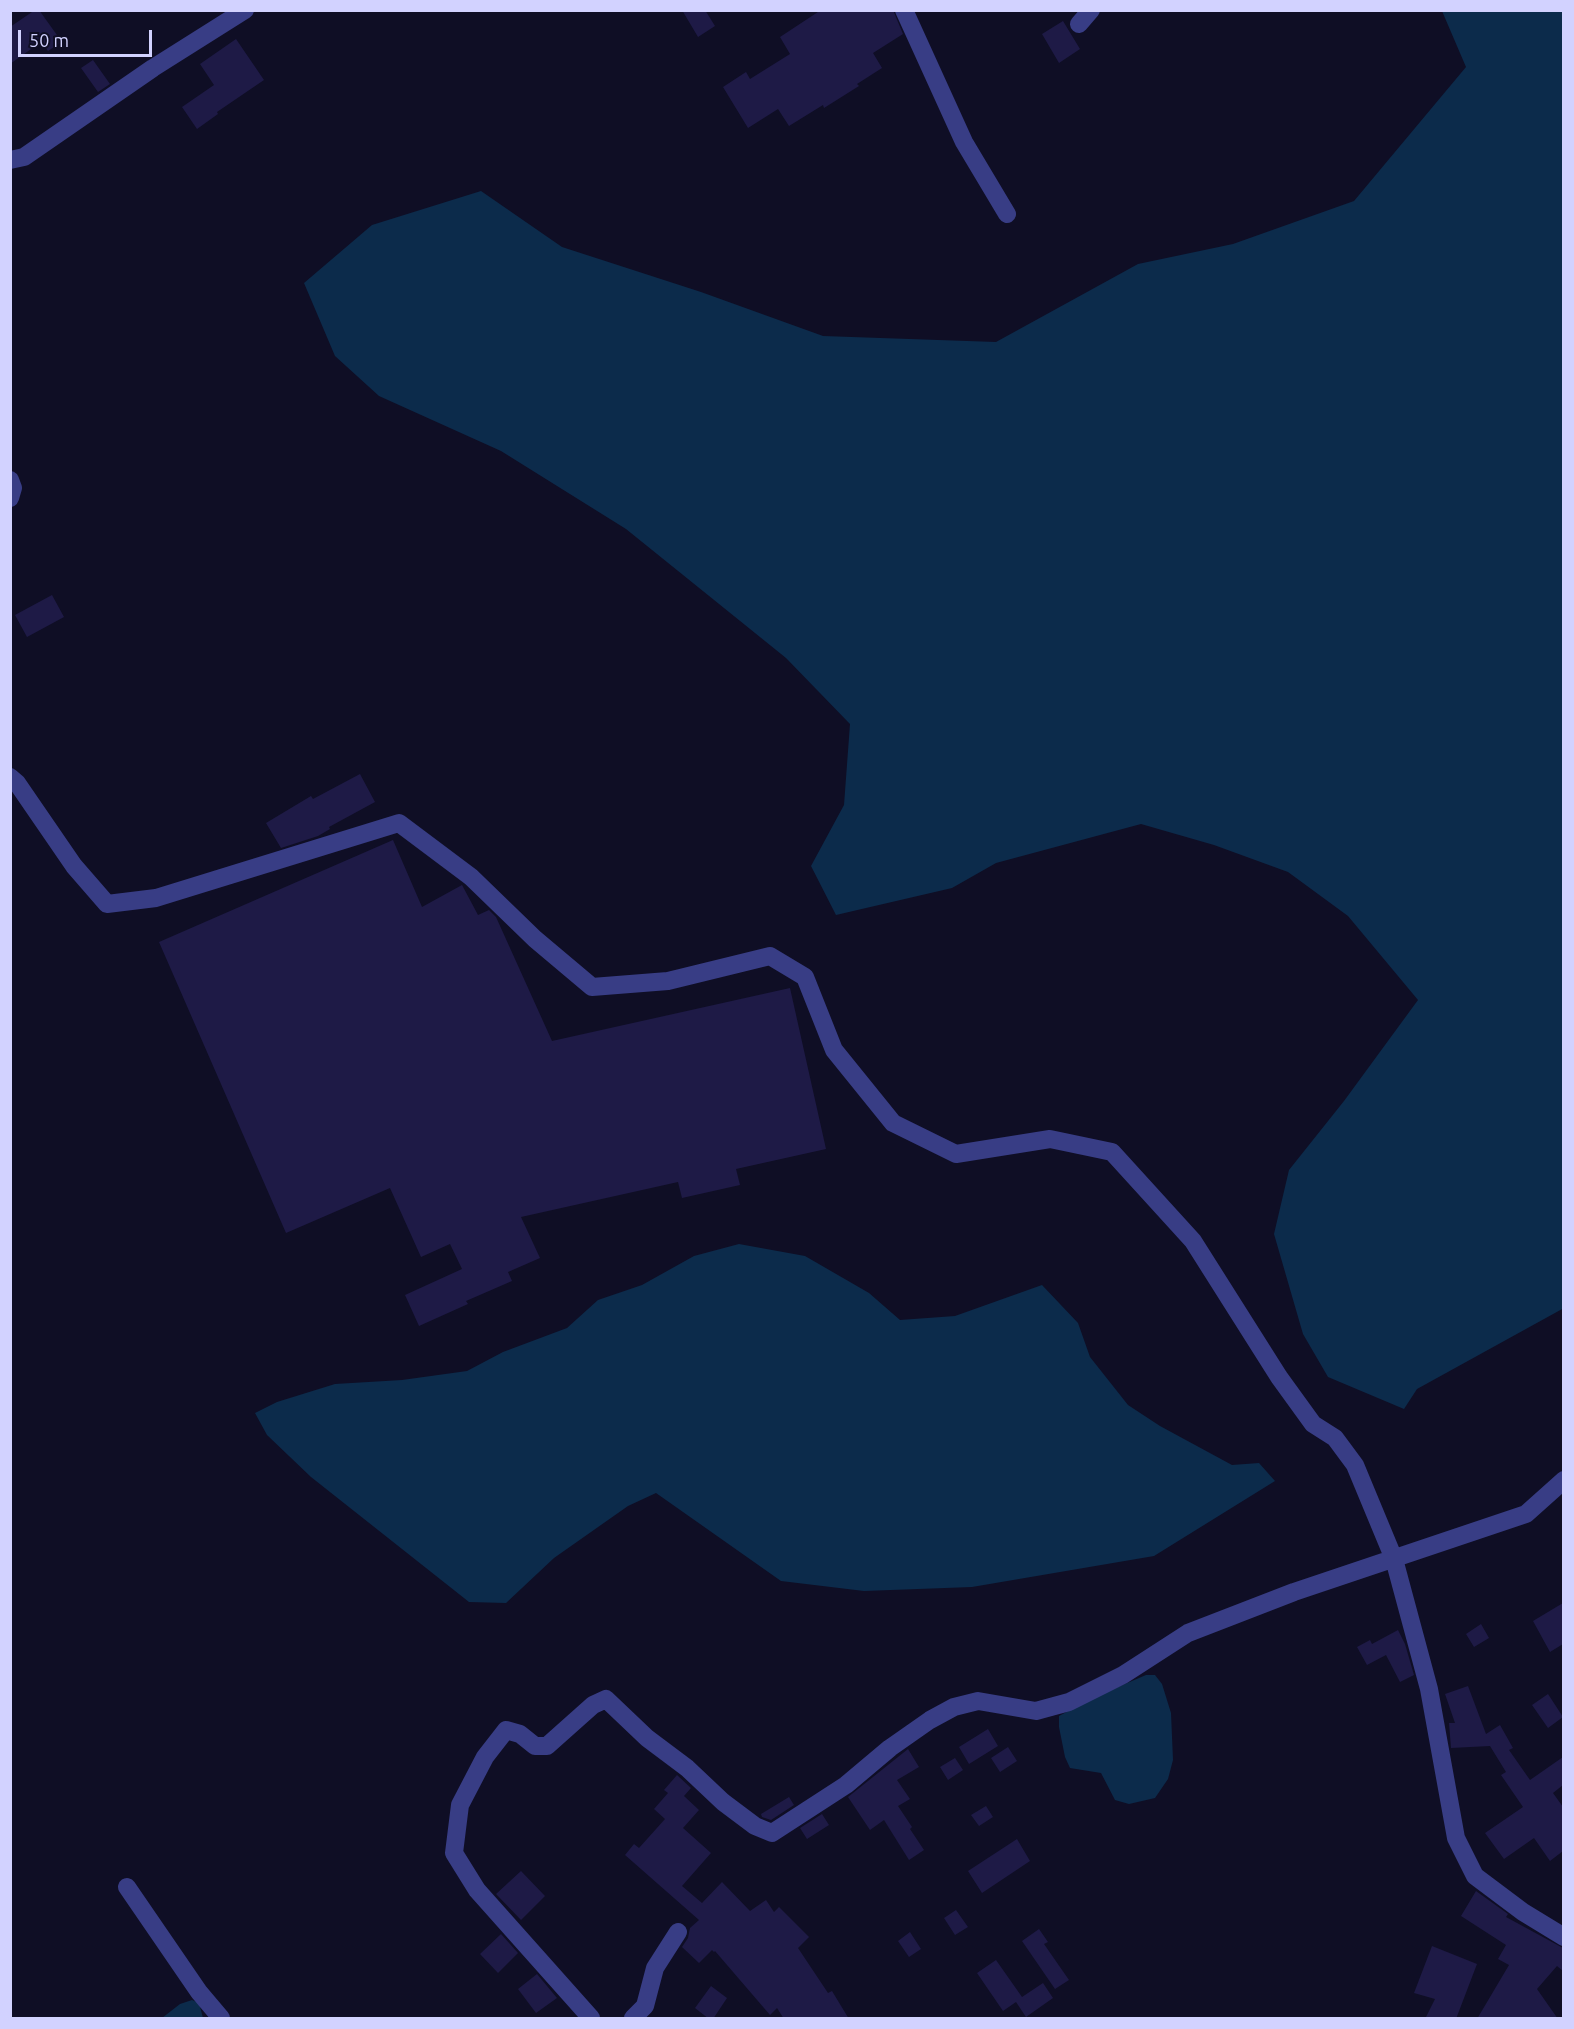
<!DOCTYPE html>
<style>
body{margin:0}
#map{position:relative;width:1574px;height:2029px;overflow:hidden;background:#0f0e25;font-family:Ubuntu,sans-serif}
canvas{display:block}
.frame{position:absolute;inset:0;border:12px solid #d2d2ff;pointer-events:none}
.scale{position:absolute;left:18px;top:30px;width:134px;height:27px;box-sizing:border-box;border:3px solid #d2d2ff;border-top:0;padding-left:8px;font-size:18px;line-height:21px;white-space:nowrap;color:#d2d2ff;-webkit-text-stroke:4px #0f0e25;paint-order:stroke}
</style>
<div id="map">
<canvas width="1574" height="2029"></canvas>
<div class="frame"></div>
<div class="scale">50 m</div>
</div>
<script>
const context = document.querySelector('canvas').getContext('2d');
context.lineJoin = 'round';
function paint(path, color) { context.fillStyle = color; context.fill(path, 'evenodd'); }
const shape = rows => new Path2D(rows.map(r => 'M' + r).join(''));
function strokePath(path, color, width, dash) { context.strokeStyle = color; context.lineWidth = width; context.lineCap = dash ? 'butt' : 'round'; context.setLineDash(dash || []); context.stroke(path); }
const water = shape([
 [1442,11,1563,11,1564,1308,1417,1389,1404,1409,1328,1377,1303,1334,1274,1234,1289,1170,1344,1101,1418,1000,1348,916,1288,872,1214,845,1141,824,996,863,952,888,836,915,811,866,844,805,850,724,786,658,626,529,501,451,379,396,335,356,304,283,372,225,481,191,562,247,701,292,823,336,996,342,1138,264,1233,244,1354,201,1466,67],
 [739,1244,805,1256,869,1293,900,1320,955,1316,1042,1285,1078,1323,1090,1357,1128,1405,1160,1426,1232,1465,1259,1463,1275,1481,1154,1556,972,1587,864,1591,781,1581,656,1493,628,1506,554,1558,506,1603,469,1602,311,1477,267,1435,255,1413,277,1402,335,1384,402,1380,467,1371,503,1352,567,1328,598,1300,642,1285,694,1256],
 [1146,1675,1155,1675,1162,1684,1171,1713,1173,1760,1168,1779,1155,1798,1129,1804,1115,1800,1101,1773,1070,1768,1065,1757,1059,1727,1059,1716,1092,1698],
 [192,2000,199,2003,203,2018,162,2018,180,2004]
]);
const building = shape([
 [35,10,39,10,62,42,48,51,41,42,10,64,10,27],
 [682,10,705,10,715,26,698,37],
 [821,10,893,10,903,34,873,53,882,68,857,84,859,86,824,108,823,105,789,126,778,109,748,128,723,87,746,72,750,79,790,54,780,37],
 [1063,21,1080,49,1059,63,1042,34],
 [236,39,264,80,217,112,218,114,197,129,182,107,214,85,200,64],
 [93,60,110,84,98,92,81,68],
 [52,595,64,617,27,637,15,615],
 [360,774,375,802,329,827,330,829,318,836,281,848,266,823,311,796,313,799],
 [393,840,422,907,462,885,478,915,489,910,496,917,552,1041,790,988,826,1149,736,1169,740,1185,682,1198,678,1182,521,1217,540,1258,508,1272,512,1281,466,1301,468,1304,419,1326,405,1295,462,1269,450,1244,421,1257,390,1188,286,1233,159,942],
 [1563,1603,1563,1644,1550,1652,1533,1621],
 [1481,1624,1489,1638,1474,1647,1466,1634],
 [1398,1630,1405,1644,1414,1675,1400,1682,1386,1655,1367,1665,1357,1647,1370,1640,1372,1644],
 [1468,1686,1486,1734,1500,1725,1513,1748,1509,1750,1530,1780,1563,1757,1563,1785,1553,1793,1563,1807,1563,1851,1550,1861,1534,1838,1504,1859,1485,1833,1523,1807,1501,1775,1506,1772,1490,1746,1451,1748,1449,1723,1455,1723,1445,1694],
 [1548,1694,1563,1717,1548,1728,1532,1705],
 [988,1729,998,1746,969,1764,959,1747],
 [1008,1747,1017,1761,1000,1772,991,1758],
 [908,1749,919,1767,897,1780,910,1799,898,1806,912,1827,910,1829,924,1850,909,1860,884,1820,870,1830,848,1797],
 [955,1758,963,1770,948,1780,940,1767],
 [677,1775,691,1788,684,1796,699,1810,683,1828,711,1853,682,1886,702,1903,722,1882,750,1911,766,1900,774,1912,779,1907,809,1937,798,1948,828,1993,832,1991,849,2019,784,2019,777,2008,770,2015,715,1951,714,1952,712,1950,699,1963,682,1947,688,1938,690,1928,699,1920,625,1855,634,1844,639,1848,665,1819,654,1809,668,1793,664,1790],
 [789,1797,794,1805,771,1820,762,1817,761,1814],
 [986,1806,993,1817,979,1826,971,1815],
 [822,1814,829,1825,807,1839,800,1828],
 [1017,1839,1030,1861,982,1893,968,1871],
 [521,1871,545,1896,521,1920,496,1894],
 [1476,1891,1508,1914,1506,1917,1563,1948,1563,1971,1557,1966,1537,1989,1558,2019,1477,2019,1509,1965,1498,1959,1506,1945,1461,1916],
 [956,1910,968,1927,955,1935,944,1918],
 [1039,1929,1048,1942,1044,1944,1069,1980,1055,1989,1022,1941],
 [910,1932,921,1949,909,1957,898,1941],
 [501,1934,518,1953,498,1973,480,1954],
 [1432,1946,1477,1964,1456,2019,1425,2019,1435,1999,1414,1993],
 [996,1960,1022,1997,1043,1983,1053,1998,1026,2017,1016,2002,1003,2011,977,1973],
 [537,1974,557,1998,536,2013,518,1989],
 [711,1986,727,1998,713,2019,709,2019,695,2008]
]);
const minor = shape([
 [904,10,964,142,1007,214],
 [1079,24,1091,10],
 [10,160,24,157,153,68,245,10],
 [10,480,13,488,10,498],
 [10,777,17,783,74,866,107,904,156,898,399,823,471,877,535,939,592,987,668,981,770,956,805,977,834,1050,893,1123,956,1154,1050,1139,1112,1152,1193,1241,1279,1377,1313,1424,1335,1438,1355,1465,1394,1559,1429,1689,1456,1838,1475,1876,1523,1912,1564,1937],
 [127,1887,199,1992,221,2018],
 [591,2018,477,1890,454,1853,460,1805,485,1757,506,1730,520,1734,535,1746,547,1746,593,1705,606,1699,647,1738,687,1768,723,1802,755,1826,772,1833,846,1785,890,1748,930,1720,954,1707,978,1701,1036,1711,1069,1702,1123,1675,1188,1633,1294,1592,1526,1514,1564,1480],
 [633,2018,645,2006,655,1968,678,1932]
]);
paint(water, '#0c2b4b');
paint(building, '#1e1a46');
strokePath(minor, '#383d85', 18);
</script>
